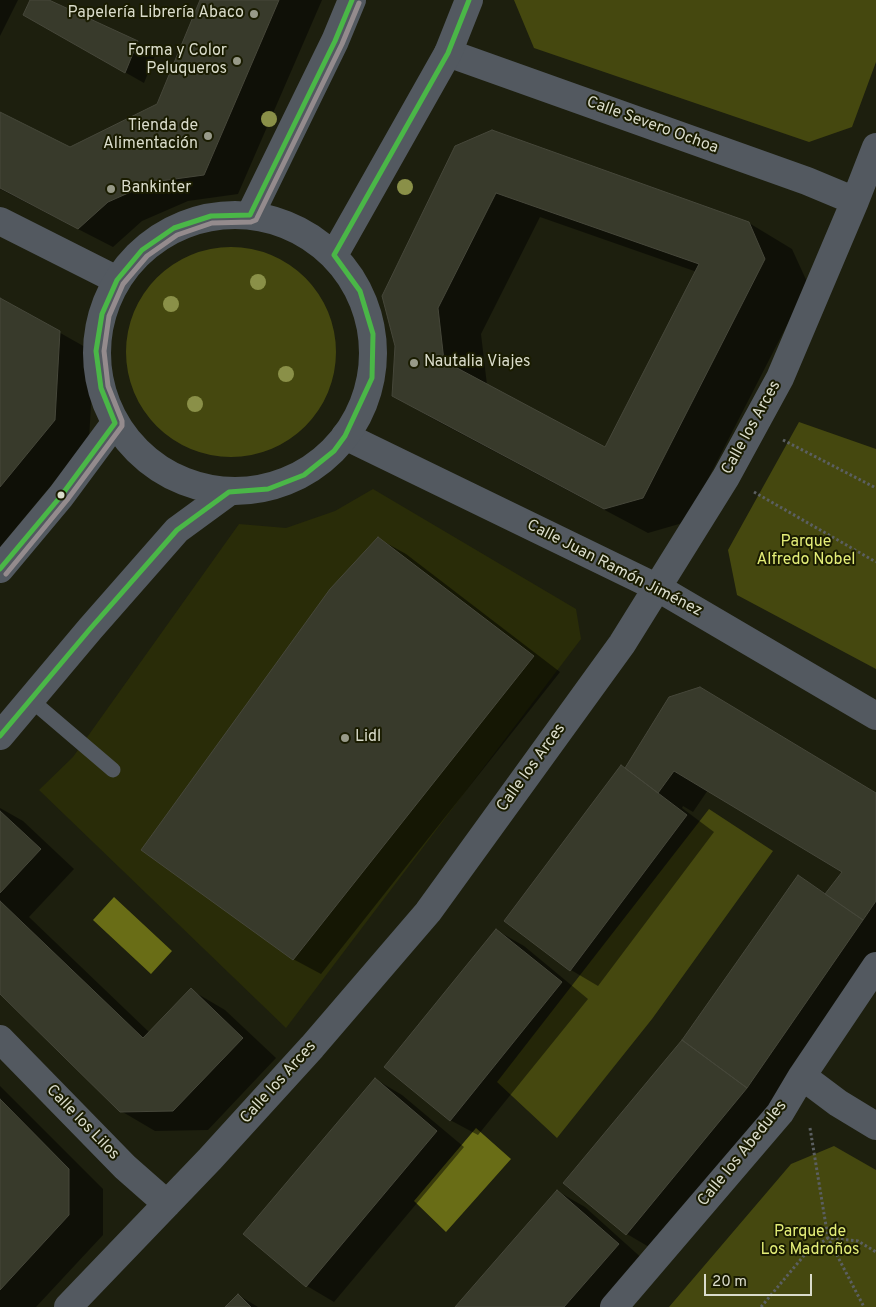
<!DOCTYPE html>
<meta charset="utf-8">
<style>
body{margin:0}
#map{position:relative;width:876px;height:1307px;overflow:hidden;background:#1d1f0e;font-family:Overpass,sans-serif}
canvas{display:block}
.scale{position:absolute;left:704px;top:1274px;width:108px;height:22px;box-sizing:border-box;border:2px solid #dadccb;border-top:0;padding-left:6px;font-size:15px;line-height:18px;white-space:nowrap;color:#dadccb;-webkit-text-stroke:4px #1a1c01;paint-order:stroke}
</style>
<div id="map">
<canvas width="876" height="1307"></canvas>
<div class="scale">20 m</div>
</div>
<script>
const context = document.querySelector('canvas').getContext('2d');
context.lineJoin = 'round';
function paint(path, color) { context.fillStyle = color; context.fill(path, 'evenodd'); }
const shape = rows => new Path2D(rows.map(r => 'M' + r).join(''));
function strokePath(path, color, width, dash) { context.strokeStyle = color; context.lineWidth = width; context.lineCap = dash ? 'butt' : 'round'; context.setLineDash(dash || []); context.stroke(path); }
function label(font, color, halo, rows, align = 'center') {
  context.font = font + ' Overpass,sans-serif'; context.lineWidth = 4; context.setLineDash([]); context.textBaseline = 'middle'; context.strokeStyle = halo; context.fillStyle = color; for (const [text, x, y, turn = 0] of rows) {
    context.save(); context.translate(x, y); context.rotate((+turn || 0) * Math.PI / 180); context.textAlign = isNaN(turn) ? turn : align; if (halo) context.strokeText(text, 0, 0); context.fillText(text, 0, 0); context.restore();
  }
}
const built = shape([
 [373,489,576,609,581,639,286,1028,39,790,73,757,239,524,286,528,335,511]
]);
const green = shape([
 [514,0,876,0,876,62,852,127,809,142,534,48],
 '126 352a105 105 0 1 1 210 0a105 105 0 1 1-210 0Z',
 [799,422,876,449,876,669,737,595,728,550],
 [709,809,773,851,652,1019,557,1138,497,1082],
 [834,1146,876,1170,876,1307,669,1307,791,1164]
]);
const water = shape([
 [114,897,172,951,151,974,93,920],
 [476,1128,511,1159,446,1232,414,1201]
]);
const shadow = shape([
 [0,0,18,0,0,36],
 [31,0,46,0,137,42,156,53,144,83,24,15],
 [202,0,322,0,238,194,188,201,142,221,113,247,0,189,0,114,70,149,158,105],
 [456,147,749,223,792,249,808,284,686,522,648,533,437,421,393,396],
 [540,217,697,272,606,449,487,385,481,334],
 [0,299,94,352,89,440,0,547],
 [379,539,406,554,560,672,321,974,293,959],
 [670,698,876,794,876,957,774,1103,654,1250,627,1234,564,1182,683,1041,798,876,827,894,844,871,708,790,693,812,683,806,682,808,714,832,598,986,571,970,506,921,625,769],
 [0,808,23,821,74,869,29,917,150,1033,191,990,225,1010,276,1058,208,1130,155,1131,121,1111,0,992],
 [496,930,524,946,588,999,478,1135,450,1120],
 [375,1079,402,1095,464,1147,334,1302,307,1286,245,1234],
 [0,1086,103,1189,103,1235,36,1307,0,1307],
 [557,1191,585,1207,645,1261,605,1307,456,1307],
 [238,1295,258,1307,227,1307]
]);
const building = shape([
 [30,0,49,0,138,41,125,73,23,15,30,0],
 [200,0,279,0,204,175,153,182,108,202,78,229,0,188,0,112,70,147,157,104,200,0],
 [492,130,749,222,765,259,643,498,604,509,392,396,395,346,382,296,455,146,492,130],
 [496,193,699,264,605,447,444,361,438,308,496,193],
 [0,298,60,331,55,420,0,487,0,298],
 [378,537,534,656,293,960,141,850,330,589,378,537],
 [700,687,876,793,876,901,863,920,825,894,842,872,674,771,658,793,625,768,669,697,700,687],
 [621,765,687,815,570,971,504,921,621,765],
 [0,811,41,849,0,893,0,811],
 [798,875,863,920,747,1088,682,1040,798,875],
 [0,901,143,1038,191,988,243,1038,173,1111,120,1112,0,994,0,901],
 [496,929,562,982,450,1121,384,1067,496,929],
 [682,1040,747,1088,626,1235,563,1183,682,1040],
 [375,1078,437,1131,306,1287,243,1234,375,1078],
 [0,1099,69,1169,69,1215,0,1290,0,1099],
 [557,1190,619,1244,564,1307,455,1307,557,1190],
 [238,1294,251,1307,225,1307,238,1294]
]);
const path = shape([
 [783,440,876,488],
 [754,492,876,562],
 [810,1128,828,1238,864,1307],
 [761,1307,807,1252,828,1238,858,1241,876,1252]
]);
const service = shape([
 [31,700,113,770]
]);
const minor = shape([
 [448,53,807,181,855,201],
 [0,221,117,280],
 [345,436,658,588,876,716],
 [0,1039,125,1167,167,1204],
 [802,1076,838,1103,876,1126],
 [68,1307,210,1159,312,1047,428,912,622,644,726,477,780,378,855,201,876,147],
 [614,1307,780,1113,802,1076,876,966]
]);
const tertiary = shape([
 '97 353a138 138 0 1 1 276 0a138 138 0 1 1-276 0Z',
 [250,215,335,41,352,0],
 [334,255,448,53,469,0],
 [0,569,61,496,115,423],
 [0,736,90,629,177,530,229,492]
]);
const bus1 = shape([
 [0,569,61,496,115,423,101,388,96,351,102,314,117,280,142,250,174,228,211,216,250,215,335,41,352,0],
 [0,736,90,629,177,530,229,492,268,489,304,475,334,451,345,436,372,378,373,334,360,291,334,255,448,53,469,0]
]);
const bus2 = shape([
 [6,574,67,500,122,426,122,421,108,386,104,351,109,316,123,284,147,256,177,235,212,223,251,222,256,220,342,44,359,3]
]);
const trees = [
 [269,119],
 [405,187],
 [258,282],
 [171,304],
 [286,374],
 [195,404]
];
const markers = [
 [254,14,5,"#989a89"],
 [237,61,5,"#989a89"],
 [208,136,5,"#989a89"],
 [111,189,5,"#989a89"],
 [414,363,5,"#989a89"],
 [61,495,4.5,"#dadccb"],
 [345,738,5,"#989a89"]
];
const poiNames = [
 ["Papelería Librería Abaco",244,14],
 ["Forma y Color",227,52],
 ["Peluqueros",227,70],
 ["Tienda de",198,127],
 ["Alimentación",198,145],
 ["Bankinter",121,189,"left"],
 ["Nautalia Viajes",424,363,"left"],
 ["Lidl",355,738,"left"]
];
const streetNames = [
 ["Calle Severo Ochoa",652,126,20],
 ["Calle los Arces",752,428,-61],
 ["Calle Juan Ramón Jiménez",614,569,27],
 ["Calle los Arces",532,768,-54],
 ["Calle los Arces",279,1083,-48],
 ["Calle los Lilos",82,1123,46],
 ["Calle los Abedules",743,1154,-51]
];
const parkNames = [
 ["Parque",806,543],
 ["Alfredo Nobel",806,561],
 ["Parque de",810,1233],
 ["Los Madroños",810,1251]
];
paint(built, '#292c08');
paint(green, '#45480f');
paint(water, '#696d16');
paint(shadow, '#0007');
paint(building, '#383a2b');
strokePath(building, '#46473a', 1);
strokePath(path, '#5b5f61', 3, [2.5, 2.5]);
strokePath(service, '#535960', 15);
strokePath(minor, '#535960', 28);
strokePath(tertiary, '#535960', 28);
strokePath(bus1, '#4ab747', 5);
strokePath(bus2, '#948b8d', 5);
context.fillStyle = '#8a9048';
for (const [x, y] of trees) { context.beginPath(); context.arc(x, y, 8, 0, 2 * Math.PI); context.fill(); }
for (const [x, y, r, color] of markers) { const dot = new Path2D(); dot.arc(x, y, r, 0, 2 * Math.PI); context.fillStyle = color; context.fill(dot); strokePath(dot, '#1a1c01', 2); }
label('16px', '#dadccb', '#1a1c01', poiNames, 'right');
label('16px', '#dadccb', '#1a1c01', streetNames);
label('16px', '#e3ed77', '#1a1c01', parkNames);
</script>
